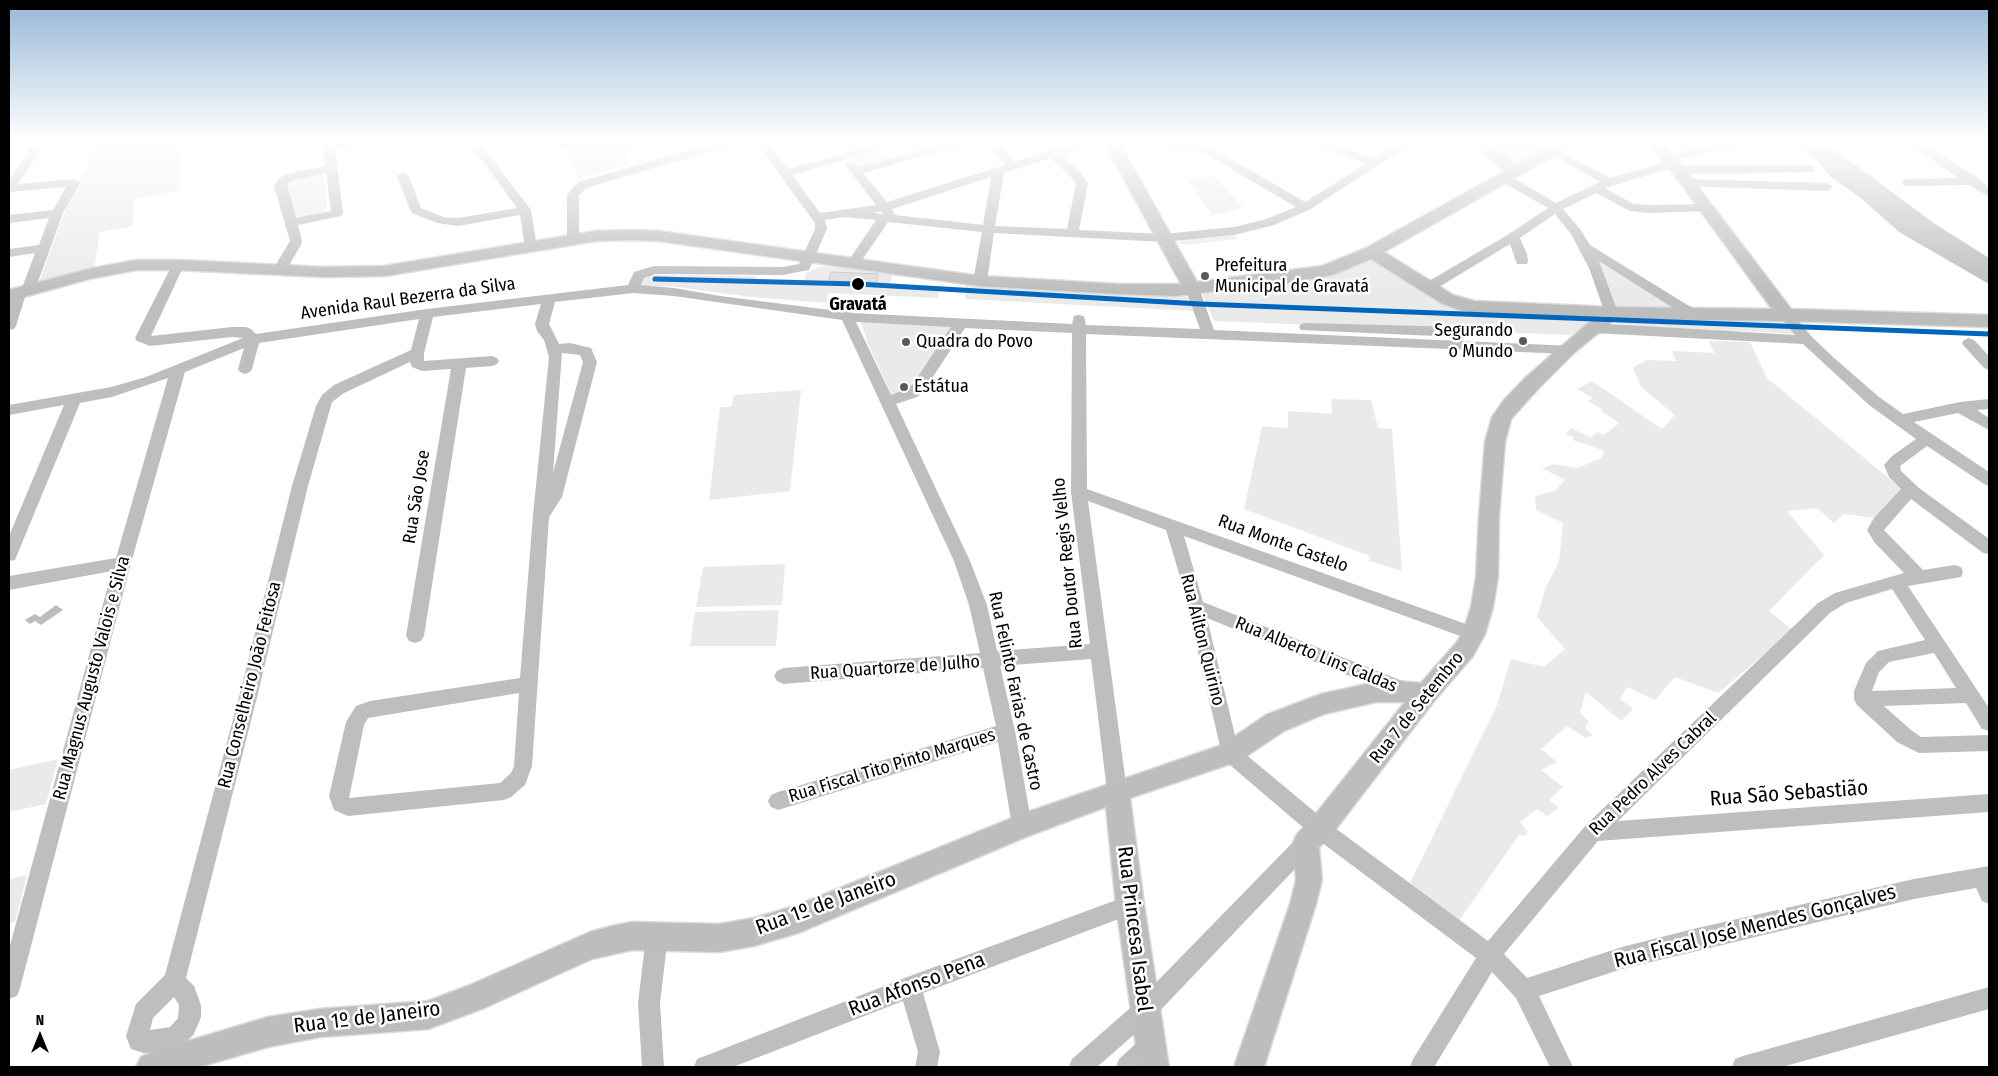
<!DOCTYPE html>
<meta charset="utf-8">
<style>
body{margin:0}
#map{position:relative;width:1998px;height:1076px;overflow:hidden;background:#fff;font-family:"Fira Sans Condensed",sans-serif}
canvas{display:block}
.frame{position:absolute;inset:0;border:10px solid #000;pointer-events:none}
.north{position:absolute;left:15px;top:1011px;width:50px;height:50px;-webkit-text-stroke:4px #fff;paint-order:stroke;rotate:0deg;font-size:14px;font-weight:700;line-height:20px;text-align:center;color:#000}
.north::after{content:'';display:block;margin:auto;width:18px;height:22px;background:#000;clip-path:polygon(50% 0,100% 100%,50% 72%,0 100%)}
</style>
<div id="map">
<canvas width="1998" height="1076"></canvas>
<div class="frame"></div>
<div class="north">N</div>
</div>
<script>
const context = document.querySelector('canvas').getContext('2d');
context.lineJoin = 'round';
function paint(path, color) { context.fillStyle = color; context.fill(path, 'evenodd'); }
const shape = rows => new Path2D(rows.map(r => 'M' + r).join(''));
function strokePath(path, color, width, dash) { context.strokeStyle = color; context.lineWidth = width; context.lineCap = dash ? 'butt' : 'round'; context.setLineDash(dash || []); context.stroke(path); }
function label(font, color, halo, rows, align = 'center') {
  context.font = font + ' "Fira Sans Condensed",sans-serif'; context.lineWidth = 5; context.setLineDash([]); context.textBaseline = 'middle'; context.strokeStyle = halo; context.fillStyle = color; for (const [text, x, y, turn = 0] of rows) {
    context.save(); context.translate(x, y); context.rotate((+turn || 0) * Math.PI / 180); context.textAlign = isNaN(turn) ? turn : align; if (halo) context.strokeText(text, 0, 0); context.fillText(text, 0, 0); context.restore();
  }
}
const green = shape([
 [96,142,178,142,180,190,134,199,133,226,100,232,94,268,39,282,69,200,80,180],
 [586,142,633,142,637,148,625,151,631,165,578,179,564,147],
 [1499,142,1559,142,1514,167,1493,147],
 [876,150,885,159,857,166,850,157],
 [316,174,323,175,324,177,327,208,324,212,314,216,299,218,294,216,287,183],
 [1213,175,1243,207,1213,216,1188,180],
 [1235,235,1237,239,1184,245,1178,243,1181,240],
 [1593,254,1683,310,1614,309],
 [1375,257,1443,301,1588,317,1589,322,1592,322,1570,335,1214,321,1201,291],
 [831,266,884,273,892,275,892,277,890,284,818,282,940,287,938,298,828,293,826,303,751,297,669,286,640,286,640,281,648,275,756,276,756,280,804,282,806,273,820,267],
 [966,285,1185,293,1194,311,965,299],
 [1611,317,1782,318,1795,334,1741,331,1737,333,1640,326,1615,323,1611,320],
 [861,322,953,325,913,388,892,396,868,344],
 [1708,341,1750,342,1767,378,1902,489,1876,518,1844,514,1834,523,1817,508,1787,511,1824,555,1769,611,1793,630,1718,693,1675,677,1655,700,1627,687,1620,699,1633,709,1621,721,1586,692,1580,712,1589,722,1585,728,1593,735,1586,738,1567,726,1541,749,1557,762,1541,770,1563,787,1549,800,1559,808,1547,816,1537,809,1520,822,1528,832,1525,836,1519,835,1458,922,1410,883,1497,705,1511,659,1544,667,1565,649,1537,617,1545,590,1559,561,1563,523,1536,510,1535,496,1555,491,1565,480,1542,468,1554,464,1578,468,1601,458,1605,451,1573,440,1574,437,1566,434,1571,428,1591,438,1597,432,1604,435,1619,423,1601,411,1602,409,1588,401,1592,398,1577,389,1592,381,1662,429,1675,415,1641,387,1633,367,1648,360,1676,361,1672,351,1715,353],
 [801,390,790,491,709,500,720,407,731,407,734,395],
 [1331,399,1371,400,1378,428,1392,429,1402,571,1369,561,1370,556,1244,509,1262,426,1288,428,1288,411,1332,414],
 [785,564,782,605,696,607,703,567],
 [779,610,776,646,690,646,695,612],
 [58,759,46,804,9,812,9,770],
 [27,875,15,922,9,923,9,879]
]);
const water = shape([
 [1793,142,1824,142,1935,224,1989,258,1989,284,1899,232,1862,199,1832,178,1817,161],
 [56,605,63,610,41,625,35,621,30,624,25,620,35,614,40,617]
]);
const building = shape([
 [831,272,878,274,876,284,828,283,831,272]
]);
const minor = shape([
 [34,142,46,142,18,184,74,179,80,183,63,213,35,290,33,293,26,294,16,326,14,329,9,330,9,306,13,292,15,289,22,288,35,253,9,257,9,249,39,245,49,218,9,223,9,215,53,210,66,187,9,192,9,180,34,142],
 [322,142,366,142,360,145,335,149,343,213,341,216,298,225,302,241,301,245,284,274,274,274,272,271,290,241,274,186,278,179,287,174,325,166,322,142],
 [326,173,331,211,296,218,287,184,295,180,326,173],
 [464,142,476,142,494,161,531,210,537,247,536,250,526,250,525,247,520,215,458,226,437,223,412,213,410,210,397,176,403,172,409,176,421,208,443,217,458,218,517,208,486,165,464,142],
 [560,142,579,142,577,144,562,148,556,145,560,142],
 [718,142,737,142,735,144,586,188,579,196,579,239,573,243,567,239,567,195,578,182,718,142],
 [756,142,768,142,787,169,874,145,882,145,884,147,882,149,792,175,820,213,876,205,847,167,845,165,847,163,855,163,858,167,948,142,967,142,965,144,863,173,887,202,1005,165,986,142,998,142,1014,162,1074,142,1091,142,1089,144,1061,155,1081,173,1088,184,1079,230,1163,234,1234,227,1266,219,1296,207,1192,146,1172,151,1166,148,1168,146,1180,142,1202,142,1305,202,1366,164,1317,144,1315,142,1331,142,1374,158,1400,142,1414,142,1309,210,1274,225,1234,235,1163,242,994,233,987,281,980,285,973,281,982,232,888,222,858,266,853,267,847,263,876,220,844,217,825,220,827,229,809,270,783,275,655,274,644,278,641,285,674,288,720,296,838,311,839,307,844,306,849,307,852,313,1072,324,1074,316,1079,315,1084,316,1086,325,1200,329,1185,288,1192,284,1199,288,1214,330,1573,346,1575,349,1573,352,1568,354,1086,334,1087,489,1480,629,1483,634,1480,639,1474,641,1184,536,1203,602,1410,684,1413,690,1410,696,1404,698,1207,618,1238,748,1327,822,1488,941,1586,825,1818,603,1835,593,1904,573,1875,543,1867,530,1874,518,1901,489,1889,477,1884,465,1892,456,1916,439,1869,405,1803,344,1593,333,1588,331,1586,328,1588,325,1593,323,1795,335,1779,315,1781,312,1786,311,1791,312,1812,337,1833,357,1879,397,1903,414,1960,402,1989,399,1989,409,1977,410,1989,418,1989,430,1958,413,1914,422,1989,472,1989,486,1984,484,1927,446,1900,466,1901,471,1919,488,1989,539,1989,554,1983,553,1911,499,1884,530,1923,570,1955,565,1961,567,1963,572,1961,577,1908,586,1989,708,1989,731,1982,729,1966,703,1884,706,1911,730,1921,737,1989,735,1989,751,1919,753,1897,742,1857,705,1854,699,1854,691,1866,663,1878,651,1925,640,1892,589,1846,603,1830,613,1618,821,1989,794,1989,812,1598,841,1504,954,1527,978,1622,947,1693,929,1914,879,1989,866,1989,904,1982,901,1976,888,1914,899,1622,969,1539,996,1573,1067,1550,1067,1516,998,1492,972,1434,1067,1410,1067,1413,1059,1476,958,1313,836,1223,759,1181,580,1166,530,1088,501,1127,791,1124,797,1117,800,1110,797,1107,791,1091,659,1000,666,1015,731,1032,826,1029,833,1022,835,1015,833,1012,826,998,742,778,810,771,807,768,801,771,795,778,792,996,726,983,668,783,684,777,681,774,676,777,671,783,668,980,653,969,605,954,561,842,320,674,296,633,293,555,302,549,324,559,344,570,343,591,348,597,362,562,497,549,517,532,766,525,785,511,797,504,800,348,816,334,810,329,796,346,722,356,706,370,701,520,678,533,515,549,357,544,340,537,331,535,324,541,304,433,317,424,353,424,361,492,356,497,358,499,361,497,364,492,366,466,368,424,636,421,641,415,643,409,641,406,636,451,369,422,371,412,367,410,362,344,393,332,402,308,486,257,697,186,978,194,986,197,994,201,1005,201,1017,194,1034,183,1045,175,1048,144,1053,131,1049,126,1036,136,1004,165,975,239,697,292,486,316,406,322,395,334,385,411,350,419,319,259,343,252,369,250,372,245,374,240,372,238,369,244,348,185,372,131,563,20,988,17,996,9,999,9,949,112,571,9,590,9,576,116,558,168,378,112,397,80,403,17,555,15,560,9,561,9,536,64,405,9,415,9,405,111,387,146,377,243,338,232,337,150,346,137,341,135,338,172,265,178,261,184,265,151,336,232,327,246,327,251,329,256,334,427,309,628,285,634,272,654,266,783,267,799,264,815,229,815,223,756,142],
 [1051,158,1072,178,1076,184,1067,229,995,226,1004,173,1051,158],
 [991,177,983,225,895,215,892,209,991,177],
 [881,211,883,214,873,213,881,211],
 [856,322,951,327,913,384,907,389,891,395,856,322],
 [965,328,1072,333,1071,492,1090,644,997,651,987,605,970,561,896,404,917,397,923,392,965,328],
 [562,353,580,355,583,362,553,473,562,353],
 [1934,653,1956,688,1872,691,1879,672,1889,662,1934,653],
 [519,693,514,766,511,773,500,783,349,798,364,725,368,718,519,693],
 [174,997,179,1005,178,1018,170,1027,150,1030,153,1018,174,997],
 [1726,142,1748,142,1742,145,1668,162,1662,158,1664,156,1726,142],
 [1907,142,1921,142,1978,178,1989,188,1989,197,1969,185,1904,186,1902,183,1904,180,1908,179,1958,178,1907,142],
 [1553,147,1610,178,1673,160,1677,162,1679,164,1677,166,1605,188,1633,204,1648,205,1705,204,1709,205,1711,208,1709,211,1648,213,1630,211,1596,193,1563,209,1581,230,1590,245,1699,312,1701,315,1699,318,1689,318,1599,261,1618,313,1616,316,1606,316,1589,268,1571,234,1555,214,1520,238,1527,254,1528,261,1527,264,1517,264,1510,244,1434,290,1424,290,1422,287,1424,284,1509,234,1548,208,1499,180,1497,177,1499,174,1507,174,1556,203,1600,182,1549,152,1547,150,1553,147],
 [1809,165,1813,166,1815,169,1813,172,1678,174,1672,170,1678,166,1809,165],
 [1687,179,1827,183,1833,187,1827,191,1683,186,1681,183,1683,180,1687,179],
 [1306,323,1459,327,1464,329,1466,332,1464,335,1459,337,1301,330,1299,327,1301,324,1306,323],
 [1969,338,1974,340,1989,356,1989,370,1984,368,1964,346,1962,343,1964,340,1969,338],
 [1306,834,1313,836,1316,843,1313,850,1153,1018,1097,1067,1069,1067,1072,1059,1137,1002,1299,836,1306,834],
 [1130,895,1137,898,1140,905,1137,912,923,993,940,1052,937,1067,915,1067,918,1052,903,1001,733,1067,694,1067,697,1059,705,1056,910,976,1130,895],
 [657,925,664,929,668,936,660,1003,664,1067,642,1067,638,1003,646,936,650,929,657,925],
 [1989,987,1989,1009,1782,1067,1732,1067,1735,1059,1743,1056,1989,987],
 [1150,1035,1158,1038,1161,1046,1158,1054,1143,1067,1116,1067,1119,1059,1142,1038,1150,1035]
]);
const major = shape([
 [1104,142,1119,142,1197,282,1322,266,1366,248,1505,171,1484,153,1479,146,1483,142,1499,142,1495,148,1516,165,1557,142,1575,142,1573,145,1384,252,1453,295,1474,301,1611,307,1772,309,1673,173,1646,142,1661,142,1683,167,1791,309,1989,315,1989,327,1786,321,1615,319,1574,353,1539,388,1511,419,1505,442,1499,516,1498,577,1493,607,1485,634,1473,656,1434,701,1329,838,1319,847,1322,880,1316,904,1264,1067,1234,1067,1290,904,1296,880,1293,843,1297,834,1311,820,1405,702,1376,702,1324,714,1284,731,1239,761,1130,798,1144,905,1169,1067,1139,1067,1116,905,1106,807,1028,836,798,933,754,946,719,952,632,950,592,959,484,1008,428,1029,320,1037,268,1047,199,1067,136,1067,141,1057,151,1052,268,1017,320,1009,428,1001,470,985,590,932,612,926,632,922,719,924,754,918,798,905,1022,814,1222,745,1266,715,1321,694,1376,682,1394,681,1421,683,1457,642,1463,632,1471,607,1476,577,1479,516,1485,442,1492,417,1504,400,1525,378,1594,318,1474,313,1459,310,1441,303,1371,259,1332,275,1300,281,1175,296,1118,294,980,286,659,241,632,240,596,241,384,276,324,277,178,270,136,270,89,279,9,301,9,290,88,269,136,260,178,260,324,267,384,266,596,231,632,230,659,231,980,276,1118,284,1181,284,1104,142]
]);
const rail1 = shape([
 [655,279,858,284,1200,304,1989,334]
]);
const markers = [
 [1205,276,5,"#595959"],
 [858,284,7,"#000"],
 [1523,341,5,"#595959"],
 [906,342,5,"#595959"],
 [904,387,5,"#595959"]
];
const poiNames = [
 ["Prefeitura",1215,266],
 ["Municipal de Gravatá",1215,287],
 ["Segurando",1513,331,"right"],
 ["o Mundo",1513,352,"right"],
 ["Quadra do Povo",916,342],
 ["Estátua",914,387]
];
const streetNames = [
 ["Avenida Raul Bezerra da Silva",408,299,-8],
 ["Rua São Jose",417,497,-81],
 ["Rua Monte Castelo",1283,544,20],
 ["Rua Doutor Regis Velho",1068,563,-96],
 ["Rua Ailton Quirino",1202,640,76],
 ["Rua Alberto Lins Caldas",1316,655,22],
 ["Rua Quartorze de Julho",895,668,-4],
 ["Rua Magnus Augusto Valois e Silva",92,678,-75],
 ["Rua Conselheiro João Feitosa",250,685,-76],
 ["Rua Felinto Farias de Castro",1015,691,78],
 ["Rua 7 de Setembro",1417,708,-51],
 ["Rua Fiscal Tito Pinto Marques",892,766,-17],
 ["Rua Pedro Alves Cabral",1653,774,-44]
];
const stopNames = [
 ["Gravatá",858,305]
];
const nearStreetnames = [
 ["Rua São Sebastião",1789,794,-4],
 ["Rua 1º de Janeiro",826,904,-20],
 ["Rua Fiscal José Mendes Gonçalves",1755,927,-14],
 ["Rua Princesa Isabel",1134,929,83],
 ["Rua Afonso Pena",917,985,-21],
 ["Rua 1º de Janeiro",367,1018,-7]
];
paint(green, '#eaeaea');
paint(water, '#bcbcbc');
paint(building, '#ddd');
strokePath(building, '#c5c5c5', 1);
strokePath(major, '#dbdbdb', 3);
paint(minor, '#bebebe');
paint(major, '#bdbdbd');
strokePath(rail1, '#0065bd', 5);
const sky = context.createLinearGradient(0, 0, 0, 293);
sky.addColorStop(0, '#96b7d6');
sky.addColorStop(0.48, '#fff');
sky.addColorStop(1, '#ffffff00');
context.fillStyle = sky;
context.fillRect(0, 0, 1998, 293);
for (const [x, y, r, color] of markers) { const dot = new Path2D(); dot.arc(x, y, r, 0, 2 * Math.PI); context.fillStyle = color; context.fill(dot); strokePath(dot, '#fff', 2); }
label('18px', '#000', '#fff', poiNames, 'left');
label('18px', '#000', '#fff', streetNames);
label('bold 18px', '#000', '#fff', stopNames);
label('21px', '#000', '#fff', nearStreetnames);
</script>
